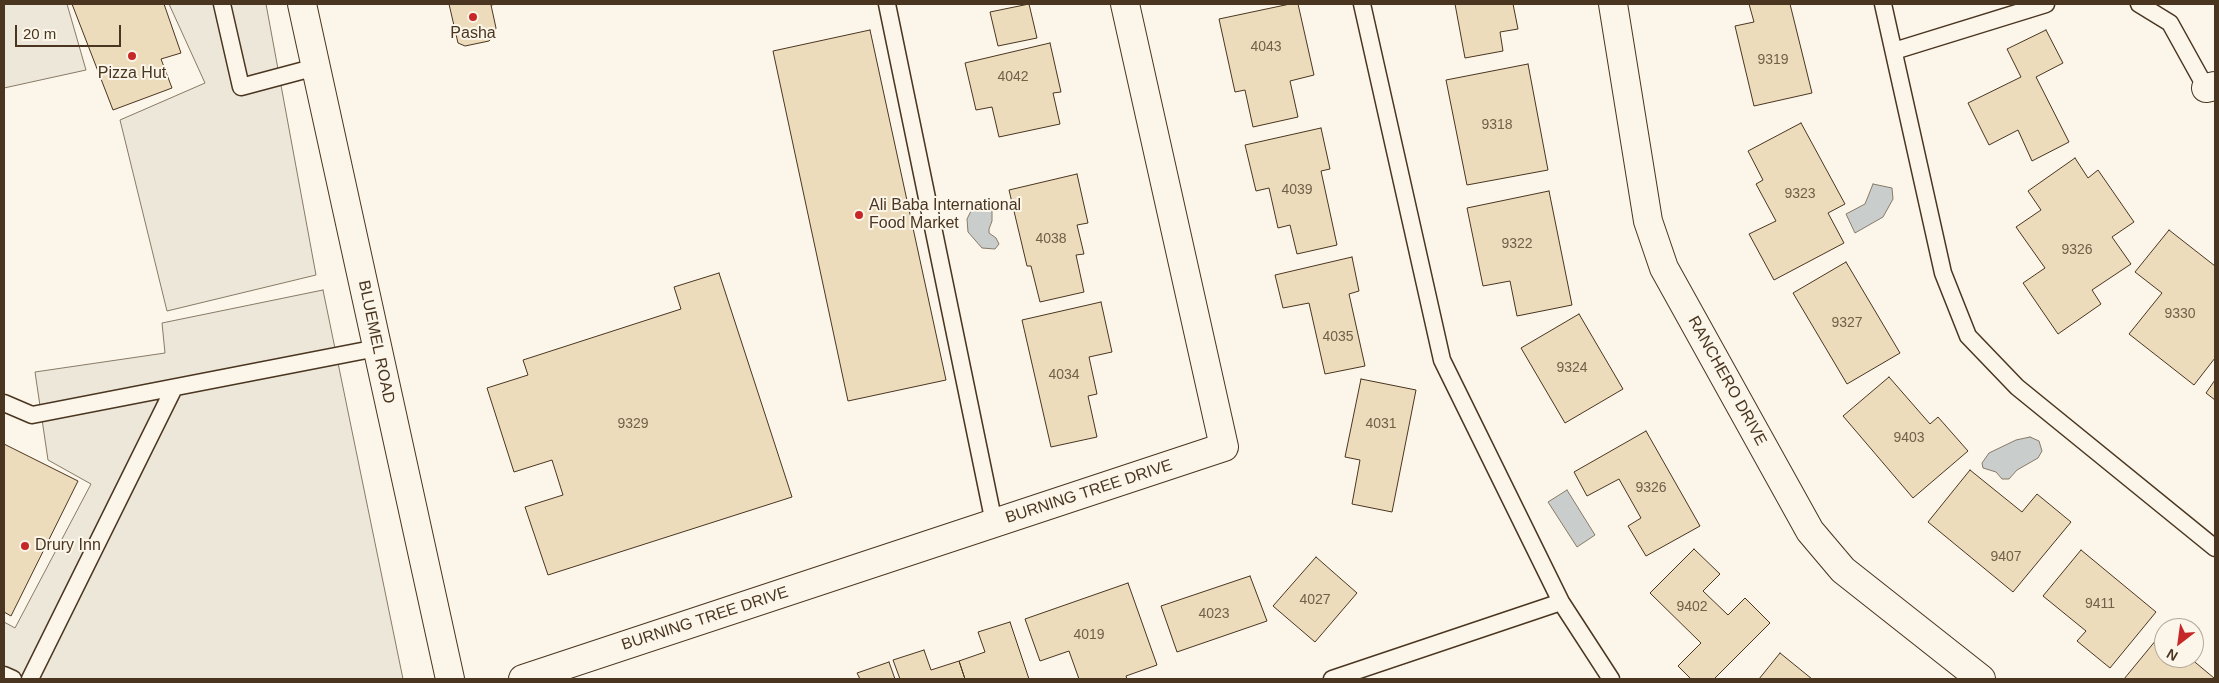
<!DOCTYPE html>
<style>
body{margin:0}
#map{position:relative;width:2219px;height:683px;overflow:hidden;background:#fbf6e9;font-family:Helvetica,sans-serif}
canvas{display:block}
.frame{position:absolute;inset:0;border:5px solid #4a3520;pointer-events:none}
.north{position:absolute;left:2154px;top:618px;width:50px;height:50px;box-sizing:border-box;background:#fbf6e9;border:1px solid #b4a999;border-radius:50%;rotate:210deg;font-size:14px;font-weight:700;line-height:20px;text-align:center;color:#4a3520}
.north::after{content:'';display:block;margin:auto;width:18px;height:22px;background:#c62828;clip-path:polygon(50% 0,100% 100%,50% 72%,0 100%)}
.scale{position:absolute;left:15px;top:25px;width:106px;height:22px;box-sizing:border-box;border:2px solid #4a3520;border-top:0;padding-left:6px;font-size:15px;line-height:18px;white-space:nowrap;color:#4a3520;-webkit-text-stroke:4px #fbf6e9;paint-order:stroke}
</style>
<div id="map">
<canvas width="2219" height="683"></canvas>
<div class="frame"></div>
<div class="north">N</div>
<div class="scale">20 m</div>
</div>
<script>
const context = document.querySelector('canvas').getContext('2d');
context.lineJoin = 'round';
function paint(path, color) { context.fillStyle = color; context.fill(path, 'evenodd'); }
const shape = rows => new Path2D(rows.map(r => 'M' + r).join(''));
function strokePath(path, color, width, dash) { context.strokeStyle = color; context.lineWidth = width; context.lineCap = dash ? 'butt' : 'round'; context.setLineDash(dash || []); context.stroke(path); }
function label(font, color, halo, rows, align = 'center') {
  context.font = font + ' Helvetica,sans-serif'; context.lineWidth = 4; context.setLineDash([]); context.textBaseline = 'middle'; context.strokeStyle = halo; context.fillStyle = color; for (const [text, x, y, turn = 0] of rows) {
    context.save(); context.translate(x, y); context.rotate((+turn || 0) * Math.PI / 180); context.textAlign = isNaN(turn) ? turn : align; if (halo) context.strokeText(text, 0, 0); context.fillText(text, 0, 0); context.restore();
  }
}
const parking = shape([
 [4,4,67,4,86,70,4,88,4,4],
 [169,4,266,4,316,275,167,311,120,120,205,83,169,4],
 [323,290,403,679,4,679,4,622,15,628,91,484,48,460,35,372,165,353,162,323,323,290]
]);
const water = shape([
 [1873,184,1892,188,1893,199,1883,217,1855,233,1846,214,1865,204,1873,184],
 [978,203,983,204,992,211,992,221,989,229,989,233,996,238,999,244,995,249,982,248,968,232,967,219,972,209,978,203],
 [2030,437,2039,441,2042,451,2038,458,2017,470,2009,479,2002,479,1996,472,1983,468,1982,463,1989,453,2016,440,2030,437],
 [1567,490,1595,535,1577,547,1548,502,1567,490]
]);
const building = shape([
 [72,4,164,4,181,53,161,59,172,88,113,110,72,4],
 [449,4,497,4,491,5,496,28,493,37,489,41,465,46,458,43,449,4],
 [1029,4,1037,38,998,46,990,12,1029,4],
 [1290,4,1298,4,1314,75,1290,81,1298,117,1253,127,1245,90,1235,92,1219,19,1290,4],
 [1455,4,1513,4,1518,29,1500,32,1503,51,1465,58,1455,4],
 [1749,4,1790,4,1812,93,1754,106,1735,26,1754,22,1749,4],
 [870,30,946,380,848,401,773,51,870,30],
 [2046,30,2063,63,2036,77,2069,142,2032,161,2018,130,1989,145,1968,103,2021,77,2007,49,2046,30],
 [1050,43,1061,92,1053,93,1060,124,999,137,992,107,976,110,965,63,1050,43],
 [1528,64,1548,170,1467,185,1446,80,1528,64],
 [1801,123,1845,204,1828,213,1844,243,1774,280,1749,234,1776,221,1756,184,1763,180,1748,151,1801,123],
 [1321,128,1330,169,1321,171,1337,245,1297,254,1290,225,1278,228,1269,188,1256,191,1245,145,1321,128],
 [2075,158,2088,178,2098,170,2134,222,2112,237,2131,264,2092,290,2101,304,2058,334,2023,283,2045,268,2016,227,2041,210,2028,191,2075,158],
 [1077,174,1088,223,1077,225,1084,254,1076,255,1084,292,1040,302,1031,266,1027,266,1009,190,1077,174],
 [1549,191,1572,305,1517,316,1510,281,1483,286,1467,208,1549,191],
 [2169,230,2215,266,2215,358,2194,385,2129,334,2162,293,2135,272,2169,230],
 [1352,257,1359,291,1349,294,1365,366,1325,374,1309,303,1283,308,1275,275,1352,257],
 [1846,262,1900,353,1847,384,1793,293,1846,262],
 [719,273,792,497,548,575,525,507,563,495,552,460,514,472,487,388,528,375,523,360,681,309,674,287,719,273],
 [1101,302,1112,352,1089,357,1097,394,1088,396,1097,437,1051,447,1022,320,1101,302],
 [1579,314,1623,389,1565,423,1521,348,1579,314],
 [1889,377,1930,424,1938,417,1968,451,1913,498,1843,416,1889,377],
 [1361,379,1416,390,1392,512,1352,504,1360,460,1345,457,1361,379],
 [2215,380,2215,400,2206,393,2215,380],
 [1646,431,1700,526,1646,556,1628,526,1641,518,1619,479,1587,496,1574,472,1646,431],
 [4,444,78,481,11,616,4,612,4,444],
 [1970,470,2022,512,2037,494,2071,522,2013,592,1928,522,1970,470],
 [1694,549,1720,574,1703,591,1728,615,1745,598,1770,623,1714,679,1691,679,1678,666,1701,643,1650,593,1694,549],
 [2081,550,2156,612,2110,668,2077,641,2086,631,2043,596,2081,550],
 [1316,557,1357,593,1315,642,1273,606,1316,557],
 [1250,576,1267,621,1177,652,1161,606,1250,576],
 [1128,583,1157,665,1126,676,1127,679,1079,679,1069,651,1040,661,1025,619,1128,583],
 [1010,622,1029,679,965,679,959,661,985,652,978,632,1010,622],
 [2161,634,2164,637,2164,658,2190,658,2214,678,2215,676,2215,679,2124,679,2161,634],
 [924,650,931,670,959,661,965,679,900,679,893,660,924,650],
 [1780,653,1812,679,1759,679,1780,653],
 [889,662,895,679,860,679,857,673,889,662]
]);
const service = shape([
 [222,4,241,87,316,67],
 [887,4,994,523],
 [1362,4,1442,360,1561,602,1611,679],
 [1883,4,1943,273,1968,336,2017,387,2215,548],
 [2139,4,2170,23,2206,88],
 [1894,51,2046,4],
 [4,403,32,415,377,348],
 [4,675,13,679],
 [30,679,174,388],
 [1332,679,1561,602]
]);
const minor = shape([
 [302,4,450,679],
 [1613,4,1648,221,1664,268,1810,531,1843,570,1981,679],
 [2206,88,2215,86],
 [523,679,1224,447,1125,4]
]);
const markers = [
 [473,17,5,"#c62828"],
 [132,56,5,"#c62828"],
 [859,215,5,"#c62828"],
 [25,546,5,"#c62828"]
];
const numberNames = [
 ["4043",1266,47],
 ["9319",1773,60],
 ["4042",1013,77],
 ["9318",1497,125],
 ["4039",1297,190],
 ["9323",1800,194],
 ["4038",1051,239],
 ["9322",1517,244],
 ["9326",2077,250],
 ["9330",2180,314],
 ["9327",1847,323],
 ["4035",1338,337],
 ["9324",1572,368],
 ["4034",1064,375],
 ["9329",633,424],
 ["4031",1381,424],
 ["9403",1909,438],
 ["9326",1651,488],
 ["9407",2006,557],
 ["4027",1315,600],
 ["9411",2100,604],
 ["9402",1692,607],
 ["4023",1214,614],
 ["4019",1089,635]
];
const poiNames = [
 ["Pasha",473,34],
 ["Pizza Hut",132,74],
 ["Ali Baba International",869,206,"left"],
 ["Food Market",869,224,"left"],
 ["Drury Inn",35,546,"left"]
];
const streetNames = [
 ["BLUEMEL ROAD",376,342,78],
 ["RANCHERO DRIVE",1727,381,61],
 ["BURNING TREE DRIVE",1089,492,-18],
 ["BURNING TREE DRIVE",705,619,-18]
];
paint(parking, '#ede7d9');
strokePath(parking, '#887966', 1);
paint(water, '#c9cecd');
strokePath(water, '#887966', 1);
paint(building, '#ecdcbc');
strokePath(building, '#4a3520', 1);
strokePath(service, '#4a3520', 19);
strokePath(minor, '#4a3520', 30);
strokePath(service, '#fbf6e9', 16);
strokePath(minor, '#fbf6e9', 28);
for (const [x, y, r, color] of markers) { const dot = new Path2D(); dot.arc(x, y, r, 0, 2 * Math.PI); context.fillStyle = color; context.fill(dot); strokePath(dot, '#fbf6e9', 2); }
label('14px', '#725f47', null, numberNames);
label('16px', '#4a3520', '#fbf6e9', poiNames);
label('16px', '#4a3520', '#fbf6e9', streetNames);
</script>
